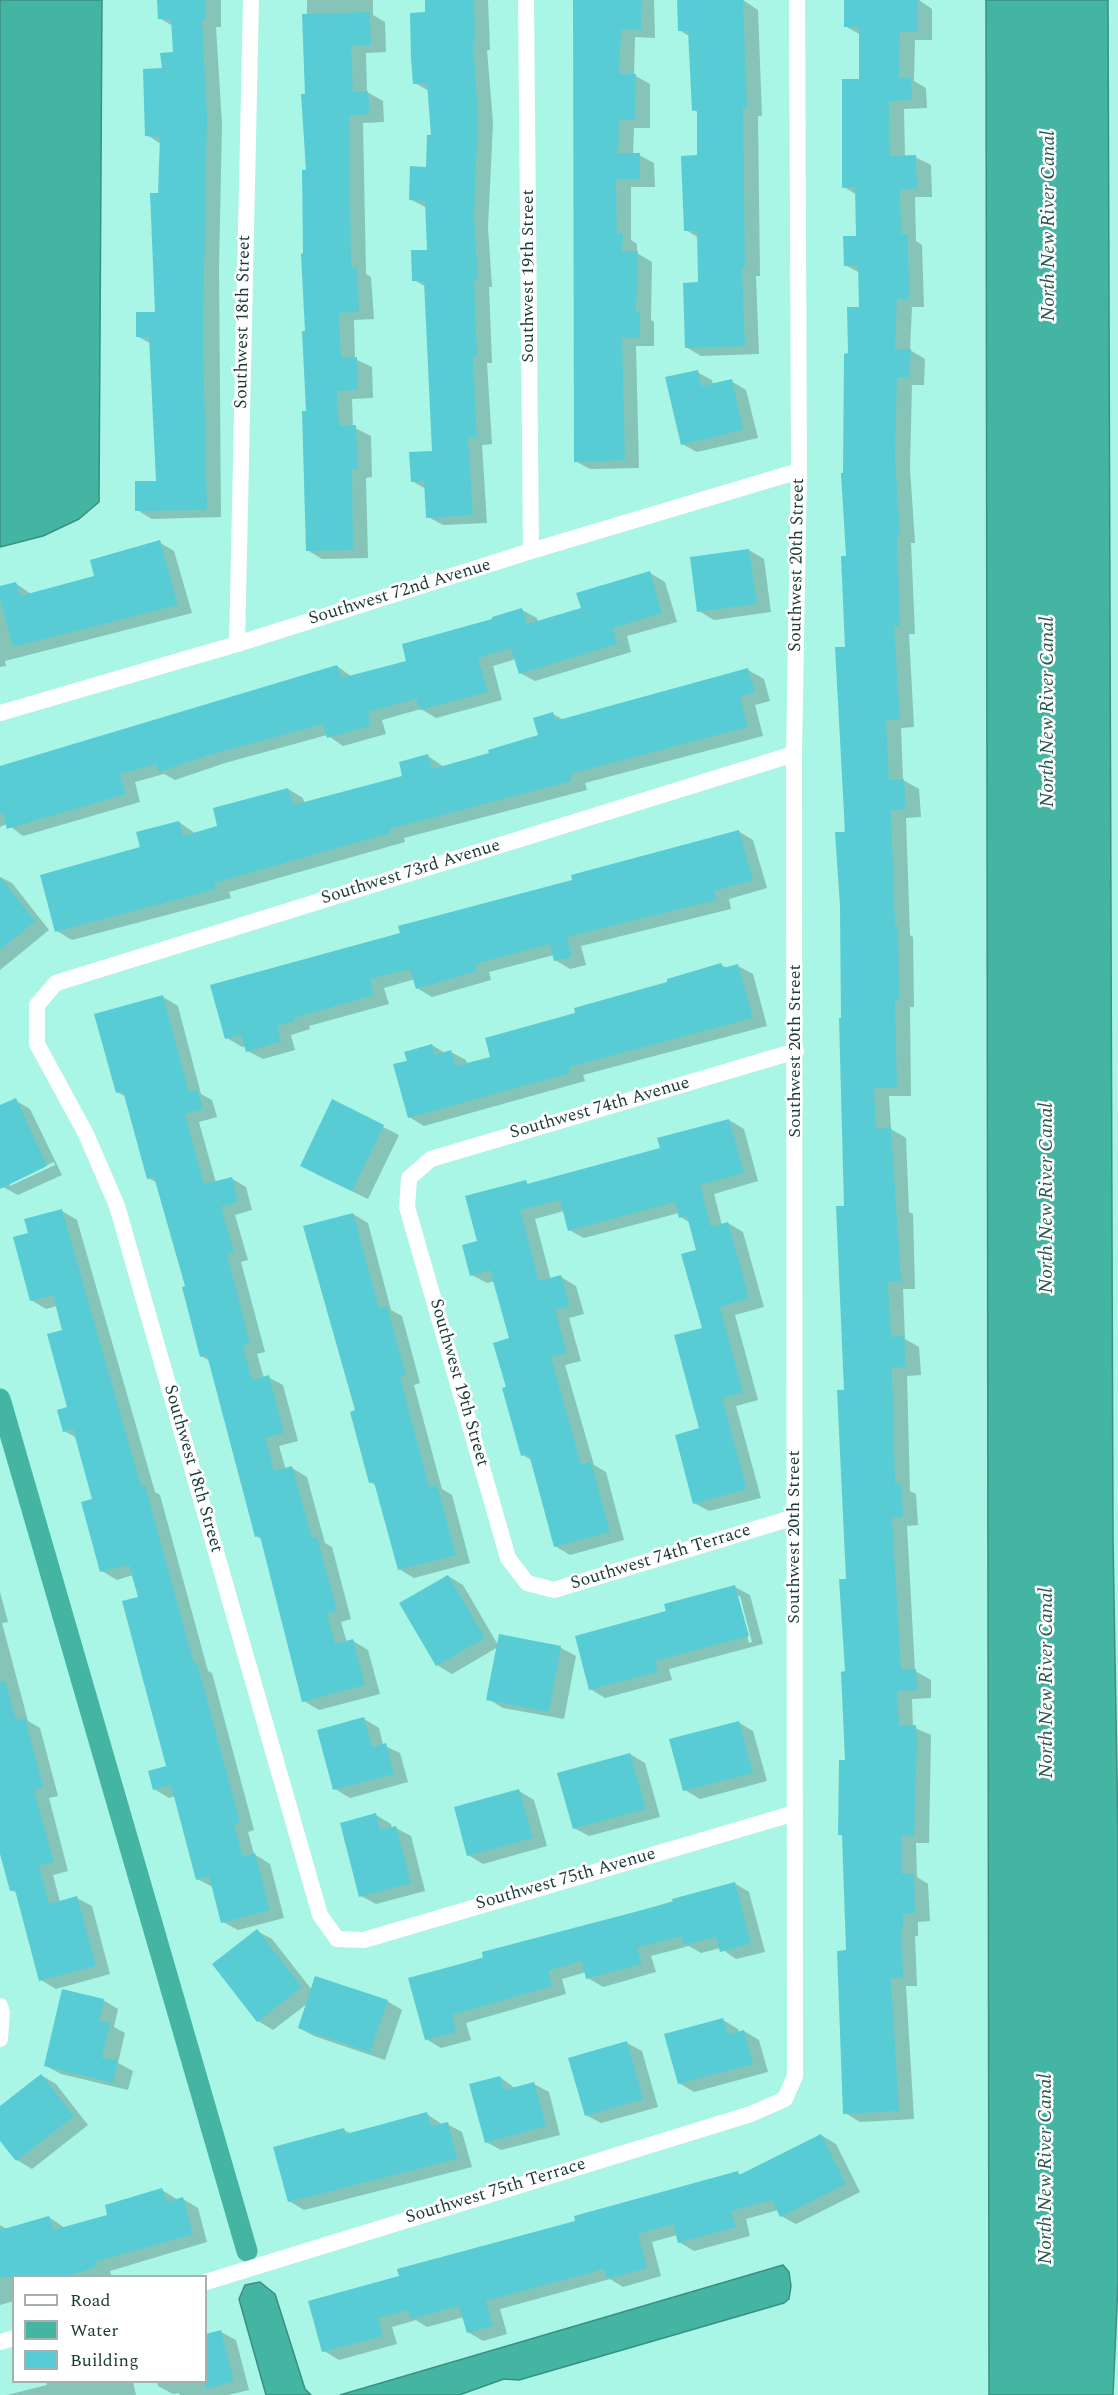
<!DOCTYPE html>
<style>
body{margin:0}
#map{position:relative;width:1118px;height:2395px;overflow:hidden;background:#a9f5e6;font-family:Spectral,serif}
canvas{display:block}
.legend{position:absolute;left:12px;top:2275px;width:195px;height:108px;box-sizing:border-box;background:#fff;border:2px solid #a4b1af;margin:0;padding:8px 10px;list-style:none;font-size:18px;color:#1c3b36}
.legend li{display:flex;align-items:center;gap:12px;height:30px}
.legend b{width:30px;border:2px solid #a4b1af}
</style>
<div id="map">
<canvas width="1118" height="2395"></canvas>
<ul class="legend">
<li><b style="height:8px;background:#fff"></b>Road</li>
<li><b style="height:16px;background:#44b5a3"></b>Water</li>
<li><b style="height:16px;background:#58ccd4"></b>Building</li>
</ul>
</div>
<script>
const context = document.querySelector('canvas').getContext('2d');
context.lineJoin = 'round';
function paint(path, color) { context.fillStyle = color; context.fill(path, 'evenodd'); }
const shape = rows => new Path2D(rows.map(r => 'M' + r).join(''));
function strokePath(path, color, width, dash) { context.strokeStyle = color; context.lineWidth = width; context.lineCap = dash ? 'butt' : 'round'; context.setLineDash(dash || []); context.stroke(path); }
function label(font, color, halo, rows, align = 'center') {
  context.font = font + ' Spectral,serif'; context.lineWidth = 5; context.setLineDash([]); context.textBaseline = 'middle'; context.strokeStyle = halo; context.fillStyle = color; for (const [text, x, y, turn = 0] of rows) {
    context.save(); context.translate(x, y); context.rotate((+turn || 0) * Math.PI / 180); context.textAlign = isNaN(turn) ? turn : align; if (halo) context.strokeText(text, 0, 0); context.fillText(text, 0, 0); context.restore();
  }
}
const water = shape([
 [0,0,102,0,99,502,79,519,43,536,0,547,0,0],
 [986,0,1108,0,1113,1539,1118,1836,1118,2283,1113,2395,989,2395,986,0],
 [783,2265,789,2272,791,2286,789,2299,784,2303,519,2380,504,2379,459,2395,340,2395,783,2265],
 [260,2282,275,2294,305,2389,311,2395,266,2395,239,2299,245,2285,260,2282]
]);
const shadow = shape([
 [159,0,221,0,221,27,216,27,222,124,219,268,221,517,152,519,137,510,158,482,151,344,137,336,157,314,161,144,147,135,163,70,174,53,173,26,159,18],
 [307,0,373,0,373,15,385,22,386,52,366,53,367,92,383,101,384,122,363,123,366,274,371,277,374,319,354,320,355,359,372,367,373,398,352,399,353,427,371,436,372,477,366,478,368,558,322,559,307,550,305,255],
 [426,0,488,0,490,50,487,50,493,123,488,227,492,287,489,287,492,363,487,363,492,444,482,445,487,523,443,525,428,517,426,489,412,481,433,452,426,287,414,280,429,251,427,208,410,199,428,169,433,137,429,91,415,83,427,14],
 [576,0,654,0,655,38,635,37,634,75,650,84,650,128,634,128,633,155,639,155,654,163,655,187,631,187,631,240,637,244,637,253,652,262,651,320,654,322,654,346,636,346,639,468,590,469,575,461],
 [679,0,743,0,758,10,762,116,758,116,760,276,756,276,759,354,701,356,686,347,699,284,699,238,686,230,699,157,699,113,694,110,689,36,679,30],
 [846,0,919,0,932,9,932,40,915,40,914,81,926,88,927,108,904,109,905,157,915,157,931,165,932,197,915,197,916,241,922,245,924,307,912,307,910,350,925,359,924,385,912,385,910,468,915,543,911,543,915,634,909,634,914,727,901,728,903,780,919,789,921,817,906,818,910,935,913,937,914,1007,910,1007,911,1096,889,1096,891,1129,906,1138,909,1212,913,1214,915,1289,903,1289,905,1339,919,1347,921,1375,907,1376,910,1491,916,1494,918,1525,907,1526,915,1671,931,1680,931,1698,912,1699,913,1727,931,1735,929,1843,916,1843,917,1877,928,1884,930,1921,918,1922,918,1936,915,1936,917,1986,906,1986,914,2119,860,2122,845,2113,847,1952,843,1836,840,1834,846,1762,848,1580,843,1019,849,354,861,309,860,273,845,265,858,237,857,195,844,187,860,80,861,35,845,26],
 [697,372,712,380,713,385,731,381,746,390,758,438,697,452,682,444],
 [159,542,174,551,192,613,5,661,6,666,0,667,0,587,15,583,31,594,96,577],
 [749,550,764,559,771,612,714,620,699,611],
 [650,573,665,582,677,622,627,636,631,652,535,681,520,673,516,659,493,666,502,700,436,718,421,709,382,720,386,734,343,746,327,735,225,763,175,780,164,774,135,782,140,802,23,836,7,824,0,827,0,767,337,666,352,677,408,662,522,610,537,618,538,622,583,609],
 [748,670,764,679,770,701,755,705,763,736,585,783,587,790,404,838,405,842,229,892,231,898,72,940,57,931,142,848,179,822,196,834,219,827,288,789,303,798,305,804,404,777,428,756,444,767,491,754,540,736,553,714,564,720],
 [738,831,753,840,767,888,729,899,731,909,581,946,586,965,570,969,555,960,554,955,489,972,491,980,432,997,417,988,415,979,384,988,389,1004,309,1026,310,1029,291,1035,295,1050,263,1059,248,1051,246,1046,242,1047,227,1038,402,934],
 [0,877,12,883,49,930,0,970],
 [721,965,728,968,738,966,753,974,767,1026,583,1075,585,1081,424,1126,409,1117,409,1062,432,1045,445,1053,451,1052,466,1060,467,1064,492,1058,577,1014],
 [163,997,178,1006,201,1094,212,1100,217,1117,199,1122,216,1183,231,1178,246,1187,252,1210,235,1215,248,1260,241,1262,265,1352,257,1354,264,1378,268,1377,283,1385,298,1441,279,1446,286,1470,292,1468,307,1477,325,1543,332,1547,351,1619,341,1622,347,1643,353,1641,368,1650,380,1694,319,1710,304,1701,263,1540,256,1536,210,1361,201,1356,187,1287,158,1183,148,1178,127,1097,117,1092],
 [15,1100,30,1109,62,1175,18,1195,3,1187,0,1180,0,1107],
 [54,1162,55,1165,10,1186,10,1182],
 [332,1101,399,1135,368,1199,316,1174],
 [729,1120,744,1129,758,1181,714,1194,722,1225,728,1223,743,1232,764,1307,735,1315,758,1400,736,1406,761,1498,709,1511,694,1503,701,1429,704,1329,698,1251,690,1223,681,1217,679,1213,584,1238,569,1230,564,1211,535,1219,551,1280,561,1277,576,1286,584,1314,569,1318,581,1361,565,1365,594,1465,606,1472,624,1540,570,1555,555,1546,531,1460,523,1455,507,1388,511,1339,495,1281,487,1283,472,1275,479,1242,525,1182,530,1185,662,1149],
 [62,1211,77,1220,155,1492,160,1495,208,1671,212,1673,254,1830,248,1832,254,1854,270,1864,284,1918,238,1930,223,1922,213,1887,197,1879,176,1796,169,1798,154,1789,168,1767,139,1598,133,1575,117,1580,102,1571,94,1500,77,1438,64,1431,69,1408,64,1331,57,1306,46,1309,31,1300,30,1234],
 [353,1214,368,1223,391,1310,402,1316,420,1383,414,1385,442,1489,452,1495,470,1563,414,1578,399,1569,376,1485,370,1482,357,1411],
 [448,1576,463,1585,498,1645,500,1636,561,1648,576,1656,564,1719,503,1708,488,1699,498,1647,452,1674,437,1665],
 [735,1587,750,1595,763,1644,669,1669,672,1680,605,1698,590,1689,667,1612],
 [737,1596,740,1596,752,1642,749,1643],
 [0,1592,8,1622,2,1623,28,1721,40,1728,58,1796,49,1798,68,1871,53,1875,60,1902,77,1898,92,1906,110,1974,56,1989,41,1980,17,1893,11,1890,0,1845],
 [364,1719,379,1728,383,1745,400,1753,408,1782,350,1798,335,1789],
 [738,1722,753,1731,767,1781,700,1799,685,1790],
 [630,1754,645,1763,660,1817,589,1836,574,1828],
 [519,1791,534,1800,547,1846,483,1864,468,1855],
 [376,1815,391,1824,392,1829,396,1828,411,1836,425,1891,376,1904,361,1896],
 [734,1883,749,1892,765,1952,736,1959,720,1948,701,1953,689,1946,651,1956,656,1972,603,1987,588,1978,586,1972,562,1979,566,1994,466,2023,471,2040,441,2048,426,2039,410,1979],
 [257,1931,272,1939,312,1990,387,2001,402,2010,385,2060,314,2036,299,2028,308,2003,273,2030,258,2021,214,1965],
 [103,2000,118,2009,114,2027,125,2033,118,2063,133,2071,128,2090,61,2074,46,2066],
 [723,2020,738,2029,739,2033,744,2031,759,2040,768,2072,694,2092,679,2083],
 [627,2043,642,2051,658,2107,601,2123,586,2115],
 [41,2075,56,2084,88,2125,32,2169,17,2160,0,2138,0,2108],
 [500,2077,516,2089,534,2084,549,2092,560,2135,501,2150,486,2142],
 [427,2114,443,2125,447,2124,462,2132,472,2167,304,2210,289,2201,344,2130,352,2134],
 [821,2135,836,2144,860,2192,796,2224,781,2216,778,2210,746,2219,750,2236,694,2251,679,2242,677,2235,652,2242,661,2276,623,2287,610,2279,500,2309,507,2334,483,2341,468,2332,464,2317,427,2327,416,2320,392,2327,397,2344,339,2360,324,2351,401,2277,737,2173,742,2175],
 [162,2190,178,2200,183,2199,198,2208,207,2242,110,2271,111,2275,107,2276,14,2276,14,2301,0,2305,0,2225,7,2229,49,2217,65,2228,109,2216],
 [221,2332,236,2340,249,2390,228,2395,180,2395,179,2393,173,2394,158,2386,157,2382,206,2382,206,2336],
 [46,2382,133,2382,136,2395,7,2395,47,2385]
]);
const canal = shape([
 [0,1399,247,2251]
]);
const building = shape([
 [157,0,206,0,206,19,202,19,207,115,203,337,207,510,135,511,135,481,156,481,149,337,136,337,136,312,155,312,150,193,158,193,160,137,145,136,143,69,162,68,160,53,173,52,171,19,158,19],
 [425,0,474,0,475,42,473,42,478,113,474,217,478,279,474,279,477,355,473,356,477,437,468,437,473,515,426,518,424,481,411,482,409,452,432,451,424,281,412,281,411,250,427,250,425,201,409,200,410,166,426,167,427,135,431,135,427,83,413,84,411,58,410,13,425,12],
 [573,0,642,0,641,30,621,30,619,74,636,74,635,120,619,120,618,153,640,153,640,179,616,179,617,234,623,234,622,251,638,251,636,312,640,312,640,338,622,338,625,460,574,462],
 [677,0,743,0,747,108,743,108,745,268,742,268,745,346,685,348,683,283,698,282,697,231,684,231,681,156,697,155,697,110,692,111,688,31,678,31],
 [844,0,918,0,917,32,900,32,899,78,911,78,912,100,889,101,890,156,916,155,917,189,900,189,901,234,908,234,909,299,897,299,895,349,911,349,909,377,897,377,895,458,900,535,897,535,900,626,894,626,900,719,886,720,889,780,904,779,906,809,891,810,895,926,898,926,899,999,895,999,897,1088,874,1088,876,1129,891,1128,901,1281,888,1281,891,1337,904,1336,906,1367,892,1368,895,1484,901,1484,903,1517,892,1518,901,1670,916,1669,917,1690,897,1691,899,1726,916,1725,917,1743,914,1836,901,1835,902,1874,914,1873,915,1913,903,1914,903,1928,901,1928,903,1978,891,1978,899,2111,843,2114,837,1951,846,1950,842,1835,838,1835,839,1760,845,1760,841,1672,845,1671,839,1579,846,1579,837,1390,844,1390,836,1206,844,1206,839,1018,841,1018,840,906,835,832,845,832,835,647,845,647,841,556,846,556,841,473,843,473,844,354,848,353,847,307,859,307,858,266,844,266,843,236,856,236,855,187,842,188,842,79,859,79,859,27,844,27],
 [370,12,371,45,351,45,353,92,368,91,370,114,349,116,351,267,357,267,359,312,339,313,341,358,357,357,358,390,337,391,339,426,356,425,358,469,352,470,353,550,306,551,302,411,306,411,302,331,305,331,301,254,303,253,302,170,306,170,301,94,305,94,302,14],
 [698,370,701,386,732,379,743,430,681,445,665,377],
 [160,540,178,605,13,647,0,599,0,586,16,582,20,596,94,576,90,560],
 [749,549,757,604,697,612,690,557],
 [650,571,662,613,613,628,617,644,519,674,511,648,478,658,488,692,420,710,416,699,368,712,371,726,327,738,323,724,209,755,159,772,156,764,120,774,126,794,7,829,3,814,0,814,0,766,337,665,341,678,406,661,402,644,492,619,492,617,522,608,527,624,581,608,576,593],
 [748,668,755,692,740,697,748,727,570,774,572,781,389,829,390,833,214,883,216,889,55,932,40,875,140,847,136,832,179,821,183,836,217,826,213,808,288,788,293,805,402,776,399,762,428,754,432,769,489,753,488,750,538,735,533,718,553,712,555,721],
 [739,830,753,880,714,891,717,900,567,937,572,957,554,961,550,944,475,964,477,971,416,989,410,969,370,979,374,995,294,1018,295,1021,277,1026,281,1041,246,1052,241,1035,225,1039,210,985,400,933,398,926,572,880,571,875],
 [0,877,35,921,0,950],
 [721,963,723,968,738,964,753,1018,569,1067,570,1073,408,1118,393,1064,407,1061,404,1052,432,1044,435,1055,451,1050,456,1066,490,1057,485,1038,575,1013,574,1008,667,982,667,979],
 [163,995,189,1092,197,1090,203,1109,185,1114,204,1184,232,1177,238,1202,221,1207,234,1252,227,1254,250,1344,243,1346,252,1380,269,1375,284,1433,265,1438,274,1471,292,1466,312,1538,317,1537,337,1611,327,1614,335,1644,353,1639,365,1685,302,1702,260,1536,255,1537,207,1355,200,1357,182,1287,185,1286,154,1177,147,1179,123,1091,116,1093,94,1014],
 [16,1098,47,1166,0,1189,0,1105],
 [332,1099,384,1125,352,1191,300,1166],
 [729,1119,744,1173,700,1185,711,1227,728,1222,749,1298,720,1307,743,1392,722,1398,747,1489,693,1504,675,1435,699,1428,674,1335,702,1328,681,1254,696,1250,687,1216,679,1218,675,1202,568,1231,560,1200,520,1210,539,1281,561,1275,570,1306,555,1310,567,1353,551,1357,581,1464,591,1462,610,1532,554,1547,529,1454,521,1456,502,1388,506,1387,493,1343,509,1338,490,1270,470,1276,462,1245,477,1241,465,1196,526,1180,527,1184,660,1148,657,1138],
 [62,1209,141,1486,145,1485,194,1664,197,1663,240,1822,234,1824,243,1857,255,1853,270,1910,221,1923,209,1876,196,1880,171,1785,153,1790,148,1771,166,1766,122,1601,138,1597,129,1565,100,1572,81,1502,92,1499,73,1429,63,1432,57,1410,67,1407,47,1334,62,1330,53,1295,30,1301,13,1237,28,1233,24,1219],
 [353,1213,379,1308,387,1306,406,1375,400,1377,429,1487,437,1485,456,1555,398,1570,374,1482,369,1483,350,1412,355,1410,303,1226],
 [448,1575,485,1638,436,1666,399,1603],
 [735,1585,749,1636,655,1661,658,1672,589,1690,575,1636,666,1611,664,1604],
 [499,1634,561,1646,549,1712,486,1700],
 [5,1681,16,1720,25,1718,43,1787,34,1790,54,1862,39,1866,49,1904,77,1896,96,1966,39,1981,15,1890,10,1891,0,1854,0,1682],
 [364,1717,372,1747,386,1743,394,1774,333,1790,317,1730],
 [739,1721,753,1773,683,1791,669,1739],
 [630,1753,646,1809,573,1829,557,1773],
 [519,1789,533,1838,467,1856,454,1807],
 [376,1813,380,1830,396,1826,411,1883,359,1897,340,1823],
 [735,1882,751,1943,720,1952,716,1937,684,1945,682,1936,637,1948,642,1964,586,1979,582,1961,548,1971,552,1986,452,2015,456,2032,425,2040,408,1978,483,1958,482,1952,673,1902,672,1899],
 [257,1929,302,1987,257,2022,212,1964],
 [315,1976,388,2000,370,2052,298,2028],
 [62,1989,104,1999,99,2021,110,2023,102,2058,118,2061,113,2083,44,2066],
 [723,2018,728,2034,744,2030,753,2064,678,2084,664,2034],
 [627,2041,643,2099,585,2116,568,2058],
 [41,2074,74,2116,16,2161,0,2141,0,2106],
 [500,2076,504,2090,534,2082,546,2126,485,2143,469,2084],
 [427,2112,431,2126,448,2122,457,2159,288,2202,273,2147,344,2128,346,2134],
 [821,2134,846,2184,780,2217,772,2200,731,2211,736,2227,678,2243,673,2224,638,2234,647,2268,607,2279,604,2269,486,2301,493,2326,467,2333,459,2306,411,2319,409,2310,378,2318,383,2336,322,2352,308,2301,399,2276,397,2269,575,2221,574,2216,738,2171,739,2175],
 [162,2188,167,2202,183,2197,193,2234,95,2262,97,2267,64,2277,0,2277,0,2230,49,2216,53,2230,107,2215,105,2205],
 [221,2330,234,2381,206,2389,206,2334]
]);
const minor = shape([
 [526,0,531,551],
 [237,644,251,0],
 [0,713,237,644,531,551,799,471],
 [794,754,56,983,37,1005,37,1044,86,1134,117,1206,320,1915,337,1939,364,1940,795,1813],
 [795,1517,554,1590,527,1583,508,1558,407,1207,409,1178,431,1159,796,1051],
 [0,2006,2,2013,0,2039],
 [206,2282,751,2114,785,2099,795,2076,794,754,799,471,797,0],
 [0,2342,14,2338]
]);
const streetNames = [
 ["Southwest 19th Street",529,276,-90],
 ["Southwest 18th Street",244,322,-89],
 ["Southwest 20th Street",798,565,-89],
 ["Southwest 72nd Avenue",400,593,-17],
 ["Southwest 73rd Avenue",411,873,-17],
 ["Southwest 20th Street",796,1051,-90],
 ["Southwest 74th Avenue",600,1109,-16],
 ["Southwest 19th Street",458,1383,74],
 ["Southwest 18th Street",192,1469,74],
 ["Southwest 20th Street",795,1537,-90],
 ["Southwest 74th Terrace",661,1558,-17],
 ["Southwest 75th Avenue",566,1880,-16],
 ["Southwest 75th Terrace",496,2192,-17]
];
const waterNames = [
 ["North New River Canal",1050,226,-90],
 ["North New River Canal",1049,712,-90],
 ["North New River Canal",1048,1198,-90],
 ["North New River Canal",1048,1683,-90],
 ["North New River Canal",1047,2169,-90]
];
paint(water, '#44b5a3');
strokePath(water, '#389082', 1.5);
paint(shadow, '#0003');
strokePath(canal, '#44b5a3', 21);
paint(building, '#58ccd4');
strokePath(minor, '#fff', 16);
label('18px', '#1c3b36', '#fff', streetNames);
label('italic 20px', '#295850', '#fff', waterNames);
</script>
